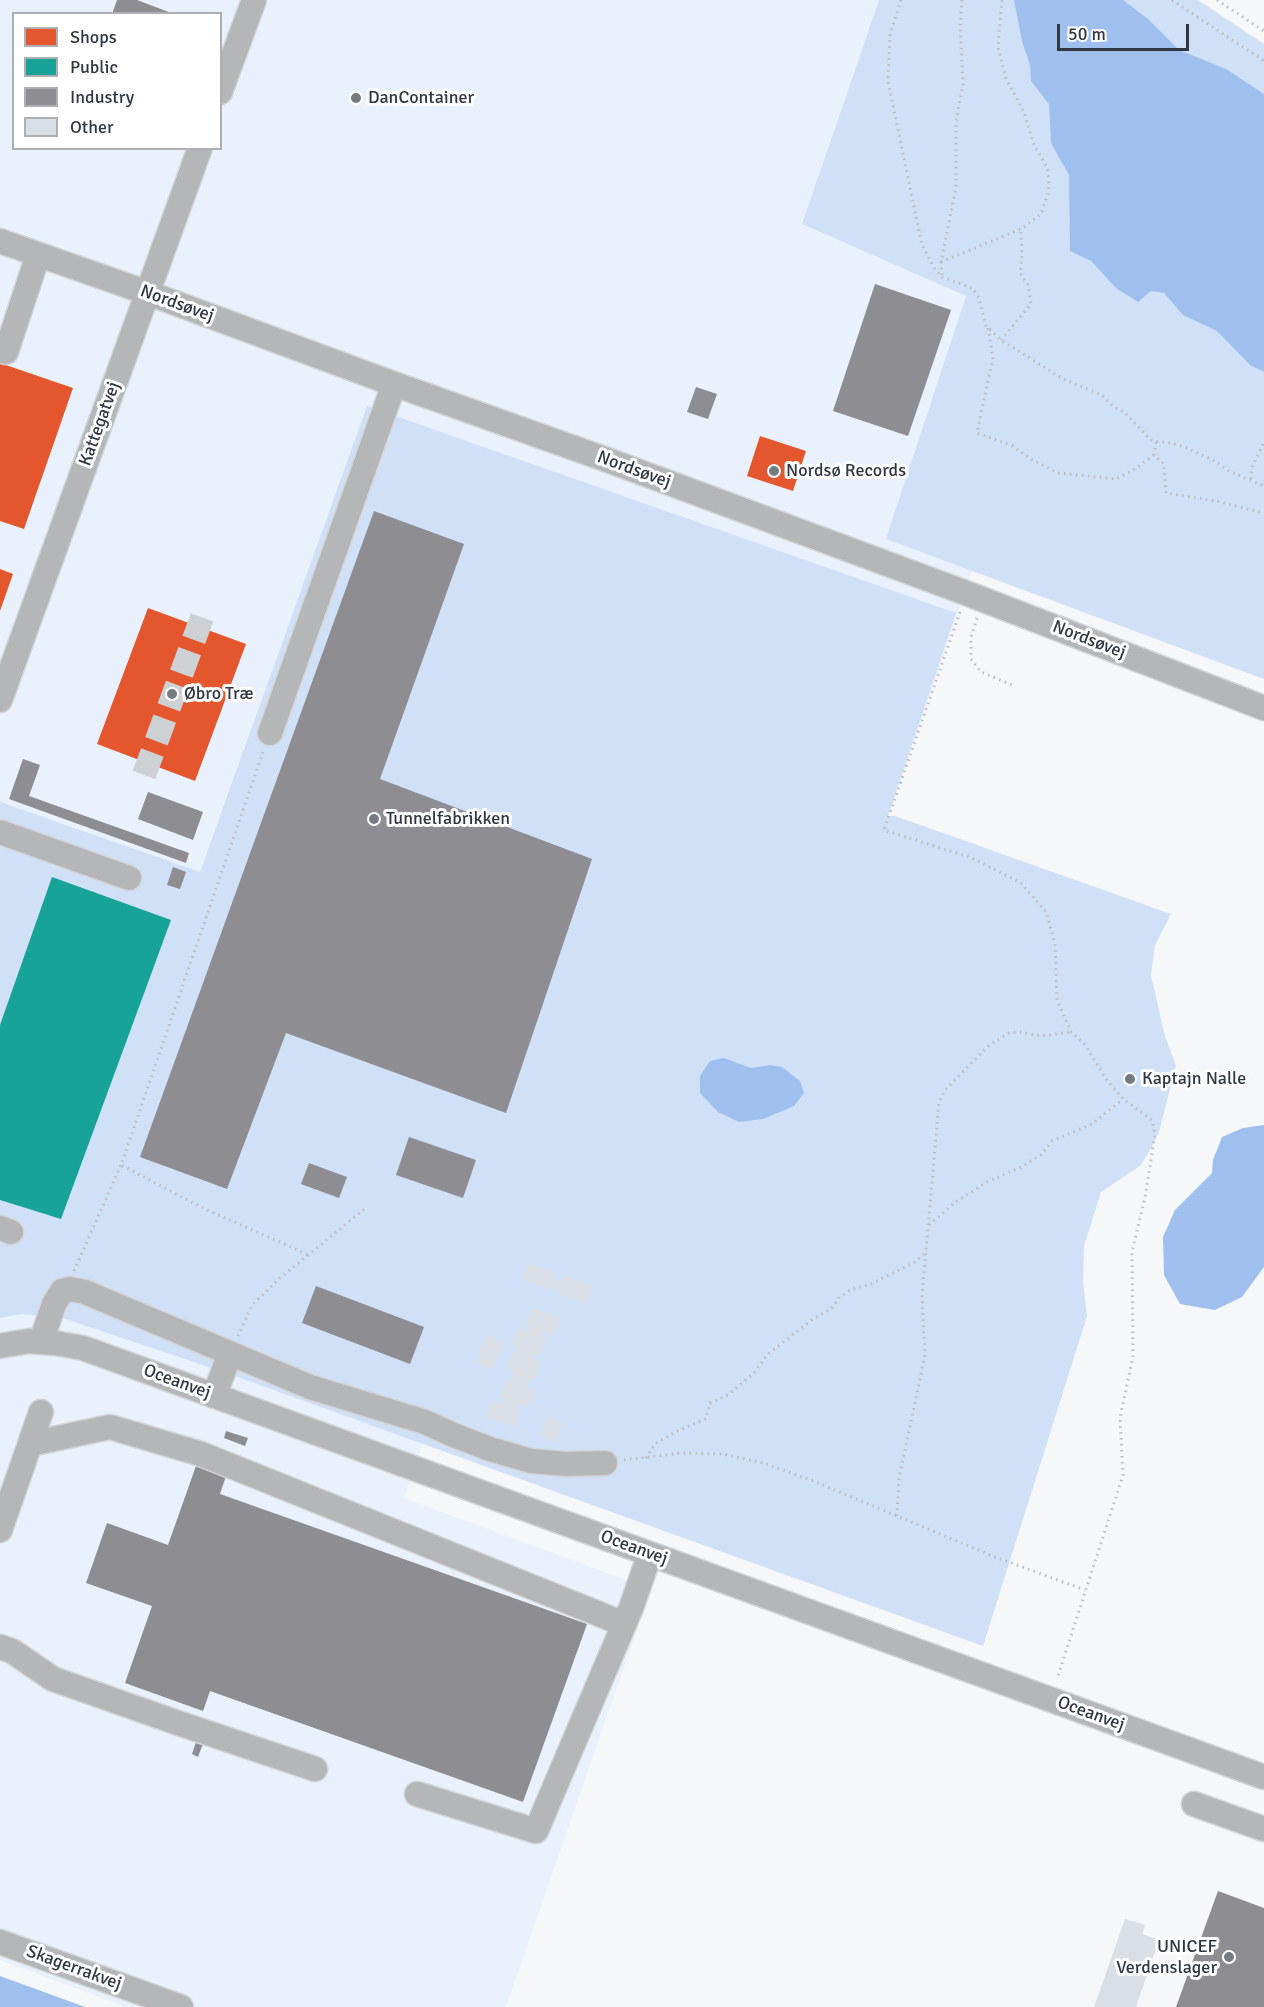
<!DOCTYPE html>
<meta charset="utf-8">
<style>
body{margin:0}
#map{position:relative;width:1264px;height:2007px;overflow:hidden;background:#f5f7f9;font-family:Signika,sans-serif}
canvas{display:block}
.legend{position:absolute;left:12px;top:12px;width:210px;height:138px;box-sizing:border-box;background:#fff;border:2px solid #adafb3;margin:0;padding:8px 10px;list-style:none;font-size:18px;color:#313741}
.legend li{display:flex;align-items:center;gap:12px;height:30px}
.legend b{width:30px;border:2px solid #adafb3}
.scale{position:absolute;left:1057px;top:24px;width:132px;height:27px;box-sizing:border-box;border:3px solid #313741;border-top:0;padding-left:8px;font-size:18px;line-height:21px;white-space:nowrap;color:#313741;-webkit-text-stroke:4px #fff;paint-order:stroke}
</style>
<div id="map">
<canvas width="1264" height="2007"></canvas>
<ul class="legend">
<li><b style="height:16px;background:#e4572e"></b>Shops</li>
<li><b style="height:16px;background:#17a398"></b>Public</li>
<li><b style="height:16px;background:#8d8d92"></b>Industry</li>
<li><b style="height:16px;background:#dadee5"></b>Other</li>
</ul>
<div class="scale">50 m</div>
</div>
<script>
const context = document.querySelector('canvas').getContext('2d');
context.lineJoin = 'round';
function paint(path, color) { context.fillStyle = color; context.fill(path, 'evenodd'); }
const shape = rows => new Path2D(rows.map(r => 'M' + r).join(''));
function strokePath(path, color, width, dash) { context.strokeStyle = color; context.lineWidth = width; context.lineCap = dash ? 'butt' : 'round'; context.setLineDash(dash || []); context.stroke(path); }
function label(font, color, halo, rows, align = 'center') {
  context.font = font + ' Signika,sans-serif'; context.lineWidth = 6; context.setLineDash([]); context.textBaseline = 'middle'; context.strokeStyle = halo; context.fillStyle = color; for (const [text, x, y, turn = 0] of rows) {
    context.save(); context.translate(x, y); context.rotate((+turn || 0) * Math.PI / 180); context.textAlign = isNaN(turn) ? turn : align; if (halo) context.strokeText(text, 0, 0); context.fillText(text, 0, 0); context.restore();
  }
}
const built = shape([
 [0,0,879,0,802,224,967,296,887,539,972,571,888,816,427,1431,404,1498,651,1589,506,2007,126,2007,0,1960],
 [14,14,220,14,220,148,14,148]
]);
const green = shape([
 [879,0,1198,0,1264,44,1264,679,886,539,966,296,802,224],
 [367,406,956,613,888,816,895,816,1171,914,1155,945,1151,975,1164,1033,1176,1066,1159,1132,1151,1148,1141,1165,1101,1192,1084,1246,1083,1281,1087,1316,983,1646,232,1375,60,1317,21,1314,0,1318,0,802,200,872]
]);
const water = shape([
 [1014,0,1123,0,1148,19,1179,50,1226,69,1264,94,1264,372,1250,365,1217,331,1183,315,1164,293,1151,291,1138,302,1116,288,1091,261,1070,251,1069,175,1051,143,1049,104,1031,81,1030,65,1022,41],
 [724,1058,751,1068,770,1065,782,1067,800,1081,804,1093,794,1106,763,1119,739,1122,718,1112,700,1093,700,1076,710,1061],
 [1264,1125,1264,1267,1242,1297,1215,1310,1180,1304,1164,1275,1163,1237,1175,1210,1212,1173,1213,1160,1222,1137,1243,1128],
 [0,1976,85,2007,0,2007]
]);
const shops = shape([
 [0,363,73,388,24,529,0,521],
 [760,436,806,451,793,491,747,476],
 [0,569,13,574,0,611],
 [148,608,246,644,195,781,97,744]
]);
const public = shape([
 [52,877,171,920,61,1219,0,1200,0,1025]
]);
const industry = shape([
 [117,0,137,0,174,14,112,14],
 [875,284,951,310,908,436,833,411],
 [696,387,717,394,708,419,687,412],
 [374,511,464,544,380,779,592,859,506,1113,286,1033,227,1189,140,1157],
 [23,759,40,765,29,796,189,853,186,863,9,799],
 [148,792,203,812,193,840,138,819],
 [173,867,186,872,180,889,167,885],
 [409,1137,476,1160,463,1198,396,1175],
 [309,1163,347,1177,339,1198,301,1184],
 [316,1286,424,1327,410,1364,302,1323],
 [226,1431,248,1438,245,1446,224,1438],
 [197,1463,227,1473,220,1494,587,1624,523,1802,210,1691,203,1711,125,1683,152,1606,86,1583,107,1523,168,1545],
 [197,1739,204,1741,198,1757,192,1754],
 [1218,1891,1264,1908,1264,2007,1176,2007]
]);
const building = shape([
 [528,1263,556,1273,554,1278,563,1281,564,1276,593,1286,586,1303,558,1294,559,1290,551,1287,550,1290,522,1280],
 [532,1308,560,1318,554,1335,545,1331,543,1337,546,1338,540,1355,535,1354,534,1359,541,1362,535,1379,530,1378,527,1387,534,1389,528,1407,519,1403,517,1408,520,1410,514,1427,486,1417,492,1400,503,1404,505,1399,500,1397,507,1380,511,1381,514,1372,507,1369,513,1352,517,1354,519,1348,512,1345,518,1328,529,1332,531,1326,526,1325],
 [486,1335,502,1341,493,1369,476,1363],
 [547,1417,563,1423,556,1442,540,1436],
 [1125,1919,1145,1925,1142,1934,1159,1940,1136,2007,1094,2007]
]);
const minorTunnel = shape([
 [144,775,203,615]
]);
const path = shape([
 [901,0,890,35,888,81,922,245,935,269,942,277,972,288,979,298,986,326,1001,340,1063,379,1102,395,1114,407,1124,412,1152,441,1171,443,1187,448,1213,460,1229,471,1264,486],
 [1172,0,1264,61],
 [1217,0,1264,31],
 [941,262,1021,229,1041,214,1049,190,1048,169,1034,145,1024,112,1006,78,998,47,1002,0],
 [942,275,941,262,956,188,956,122,963,84,960,27,962,0],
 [988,328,993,357,977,433,1013,446,1029,458,1058,473,1116,479,1132,471,1154,455],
 [1001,340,1031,304,1028,285,1020,273,1022,255,1021,229],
 [1156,442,1154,455,1164,464,1166,493,1216,501,1264,513],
 [1251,479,1252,467,1264,442],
 [960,612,884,830,972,858,1021,883,1046,912,1055,944,1057,1000,1071,1032,1083,1042,1107,1080,1123,1099,1152,1120,1155,1134,1145,1198,1132,1252,1133,1356,1120,1418,1123,1475,1057,1679],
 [977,618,971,637,971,659,981,672,1015,686],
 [263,752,121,1165,205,1209,309,1255],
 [929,1225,957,1201,987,1182,1021,1167,1041,1155,1052,1141,1092,1124,1123,1099],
 [74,1271,121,1165],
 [238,1336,252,1305,279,1279,367,1207],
 [646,1458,655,1444,677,1431,706,1419,710,1403,729,1394,754,1373,768,1354,813,1319,831,1309,839,1298,850,1290,871,1284,915,1262,924,1254],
 [624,1460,681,1453,722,1454,763,1463,811,1480,995,1557,1085,1590],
 [897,1516,899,1478,925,1355,922,1296,939,1102,945,1090,988,1046,1009,1033,1020,1032,1041,1036,1071,1032]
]);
const minor = shape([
 [220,92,254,0],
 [0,241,148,293,394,384,602,458,966,593,1264,708],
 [6,352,38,255],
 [0,700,200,148],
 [270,733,394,384],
 [0,832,129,878],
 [0,1228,11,1232],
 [41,1342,54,1304,62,1291,70,1289,85,1292,310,1387,425,1422,456,1436,490,1449,531,1461,567,1464,605,1463],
 [0,1346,29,1341,55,1343,83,1348,1264,1777],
 [214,1396,230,1354],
 [30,1444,110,1427,201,1454,624,1624],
 [0,1530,41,1412],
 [0,1647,12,1651,53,1679,181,1724,315,1769],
 [417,1794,536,1831,631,1608,650,1554],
 [1194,1804,1264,1829],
 [0,1942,181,2007]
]);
const markers = [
 [356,98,6,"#767a81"],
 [774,471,6,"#767a81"],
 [172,694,6,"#767a81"],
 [374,819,6,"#767a81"],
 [1130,1079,6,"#767a81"],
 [1229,1957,6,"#767a81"]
];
const poiNames = [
 ["DanContainer",368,98],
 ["Nordsø Records",786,471],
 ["Øbro Træ",184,694],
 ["Tunnelfabrikken",386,819],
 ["Kaptajn Nalle",1142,1079],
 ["UNICEF",1217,1947,"right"],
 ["Verdenslager",1217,1968,"right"]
];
const streetNames = [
 ["Nordsøvej",177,304,20],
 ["Kattegatvej",100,424,-70],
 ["Nordsøvej",634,470,20],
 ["Nordsøvej",1089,640,21],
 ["Oceanvej",177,1382,20],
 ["Oceanvej",634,1548,20],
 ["Oceanvej",1091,1714,20],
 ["Skagerrakvej",74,1968,20]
];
paint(built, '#e9f1fc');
paint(green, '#d0e0f7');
paint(water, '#9fc0ef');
paint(shops, '#e4572e');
paint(public, '#17a398');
paint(industry, '#8d8d92');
paint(building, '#dadee5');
strokePath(minorTunnel, '#ced1d4', 24, [24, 12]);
strokePath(minor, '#d3d4d7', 27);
strokePath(path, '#babcbe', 3, [1.5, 4.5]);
strokePath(minor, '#b4b6b8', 24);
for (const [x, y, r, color] of markers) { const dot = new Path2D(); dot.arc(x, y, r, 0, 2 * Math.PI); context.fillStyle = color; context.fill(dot); strokePath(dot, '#fff', 2); }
label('18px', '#313741', '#fff', poiNames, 'left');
label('18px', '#313741', '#fff', streetNames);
</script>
